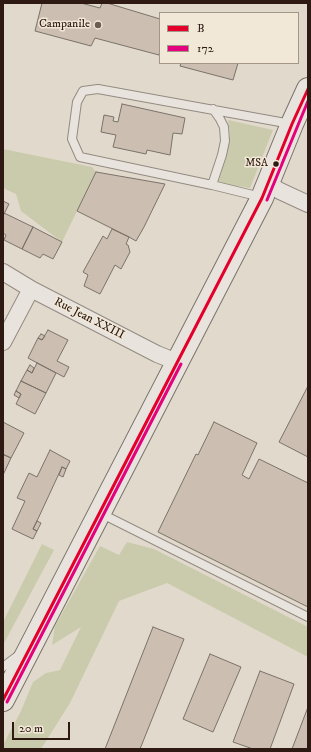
<!DOCTYPE html>
<style>
body{margin:0}
#map{position:relative;width:311px;height:752px;overflow:hidden;background:#e1d9cb;font-family:"IM FELL DW Pica",serif}
canvas{display:block}
.frame{position:absolute;inset:0;border:4px solid #2e1a12;pointer-events:none}
.legend{position:absolute;left:159px;top:12px;width:140px;height:52px;box-sizing:border-box;background:#f1e8d8;border:1px solid #a39689;margin:0;padding:5px 7px;list-style:none;font-size:12px;color:#2e1a12}
.legend li{display:flex;align-items:center;gap:8px;height:20px}
.legend b{width:20px;border:1px solid #a39689}
.scale{position:absolute;left:12px;top:722px;width:58px;height:18px;box-sizing:border-box;border:2px solid #2e1a12;border-top:0;padding-left:5px;font-size:12px;line-height:14px;white-space:nowrap;color:#2e1a12;-webkit-text-stroke:3px #f1e8d8;paint-order:stroke}
</style>
<div id="map">
<canvas width="311" height="752"></canvas>
<div class="frame"></div>
<ul class="legend">
<li><b style="height:5px;background:#e4002b"></b>B</li>
<li><b style="height:5px;background:#e5007d"></b>172</li>
</ul>
<div class="scale">20 m</div>
</div>
<script>
const context = document.querySelector('canvas').getContext('2d');
context.lineJoin = 'round';
function paint(path, color) { context.fillStyle = color; context.fill(path, 'evenodd'); }
const shape = rows => new Path2D(rows.map(r => 'M' + r).join(''));
function strokePath(path, color, width, dash) { context.strokeStyle = color; context.lineWidth = width; context.lineCap = dash ? 'butt' : 'round'; context.setLineDash(dash || []); context.stroke(path); }
function label(font, color, halo, rows, align = 'center') {
  context.font = font + ' "IM FELL DW Pica",serif'; context.lineWidth = 3; context.setLineDash([]); context.textBaseline = 'middle'; context.strokeStyle = halo; context.fillStyle = color; for (const [text, x, y, turn = 0] of rows) {
    context.save(); context.translate(x, y); context.rotate((+turn || 0) * Math.PI / 180); context.textAlign = isNaN(turn) ? turn : align; if (halo) context.strokeText(text, 0, 0); context.fillText(text, 0, 0); context.restore();
  }
}
const green = shape([
 [228,120,273,130,250,188,218,183,222,171,230,134],
 [3,149,92,167,96,172,62,242,21,211,16,194,3,188],
 [127,542,154,549,308,627,308,657,167,583,119,601,70,703,41,749,3,749,3,745,21,711,33,682,46,673,60,670,81,627,52,645,55,626,100,546,119,555],
 [42,544,54,550,3,645,3,622]
]);
const building = shape([
 [42,3,81,3,100,8,102,3,107,3,160,19,160,51,159,55,95,38,91,46,35,31,42,3],
 [181,63,238,63,233,80,180,66,181,63],
 [122,104,185,118,182,134,173,133,170,155,147,150,146,154,113,147,116,135,101,132,104,115,114,117,113,121,118,122,122,104],
 [96,172,165,184,144,227,136,241,129,237,77,211,96,172],
 [3,201,9,204,3,216,3,201],
 [4,213,33,227,22,249,4,240,6,235,3,233,3,216,4,213],
 [33,227,62,242,53,259,43,254,40,258,22,249,33,227],
 [112,229,129,237,126,244,128,245,130,252,121,269,115,265,100,294,84,286,88,275,83,272,103,236,107,239,112,229],
 [48,330,68,340,57,361,69,367,64,377,28,358,38,338,42,340,48,330],
 [41,334,45,336,42,340,38,338,41,334],
 [37,363,56,373,46,393,21,381,27,370,32,373,37,363],
 [30,365,34,368,32,373,27,370,30,365],
 [21,381,46,393,35,414,16,404,21,394,16,391,21,381],
 [308,386,308,457,279,442,308,386],
 [16,391,21,394,19,398,14,395,16,391],
 [3,422,24,433,11,458,3,454,3,422],
 [214,422,257,443,242,475,249,479,259,459,308,483,308,607,158,532,196,454,198,455,214,422],
 [50,450,70,461,66,469,62,467,37,521,33,529,37,531,33,539,12,529,25,501,17,498,29,473,37,477,50,450],
 [4,455,11,458,3,475,3,458,4,455],
 [62,467,66,469,63,477,59,475,62,467],
 [37,521,41,523,37,531,33,529,37,521],
 [153,627,184,639,140,749,105,749,153,627],
 [210,654,241,667,213,732,183,719,210,654],
 [260,671,294,684,270,749,253,749,233,742,260,671],
 [308,707,308,749,292,749,308,707]
]);
const service = shape([
 [212,185,222,155,225,141,224,127,220,119,213,109],
 [261,197,212,185,80,157,72,139,77,102,83,91,98,89,291,124],
 [100,513,308,617],
 [3,667,19,655]
]);
const minor = shape([
 [270,185,280,191,308,204],
 [3,272,31,289,157,354,177,362],
 [3,342,31,289]
]);
const secondary = shape([
 [3,700,262,198,292,124,308,89]
]);
const bus1 = shape([
 [3,700,262,198,292,124,308,89]
]);
const bus2 = shape([
 [267,200,308,101],
 [7,702,181,364]
]);
const markers = [
 [98,25,4,"#6d5d53"],
 [276,164,3.5,"#2e1a12"]
];
const busNames = [
 ["MSA",268,164]
];
const poiNames = [
 ["Campanile",90,25]
];
const streetNames = [
 ["Rue Jean XXIII",89,319,27]
];
paint(green, '#cacbac');
paint(building, '#ccbfb1');
strokePath(building, '#7a726a', 1);
strokePath(service, '#938b83', 10);
strokePath(minor, '#938b83', 18);
strokePath(secondary, '#7a726a', 24);
strokePath(service, '#e8e4dd', 8);
strokePath(minor, '#e8e4dd', 16);
strokePath(secondary, '#e8e4dd', 22);
strokePath(bus1, '#e4002b', 3);
strokePath(bus2, '#e5007d', 3);
for (const [x, y, r, color] of markers) { const dot = new Path2D(); dot.arc(x, y, r, 0, 2 * Math.PI); context.fillStyle = color; context.fill(dot); strokePath(dot, '#f1e8d8', 1.5); }
label('11px', '#2e1a12', '#f1e8d8', busNames, 'right');
label('12px', '#2e1a12', '#f1e8d8', poiNames, 'right');
label('12px', '#2e1a12', '#f1e8d8', streetNames);
</script>
